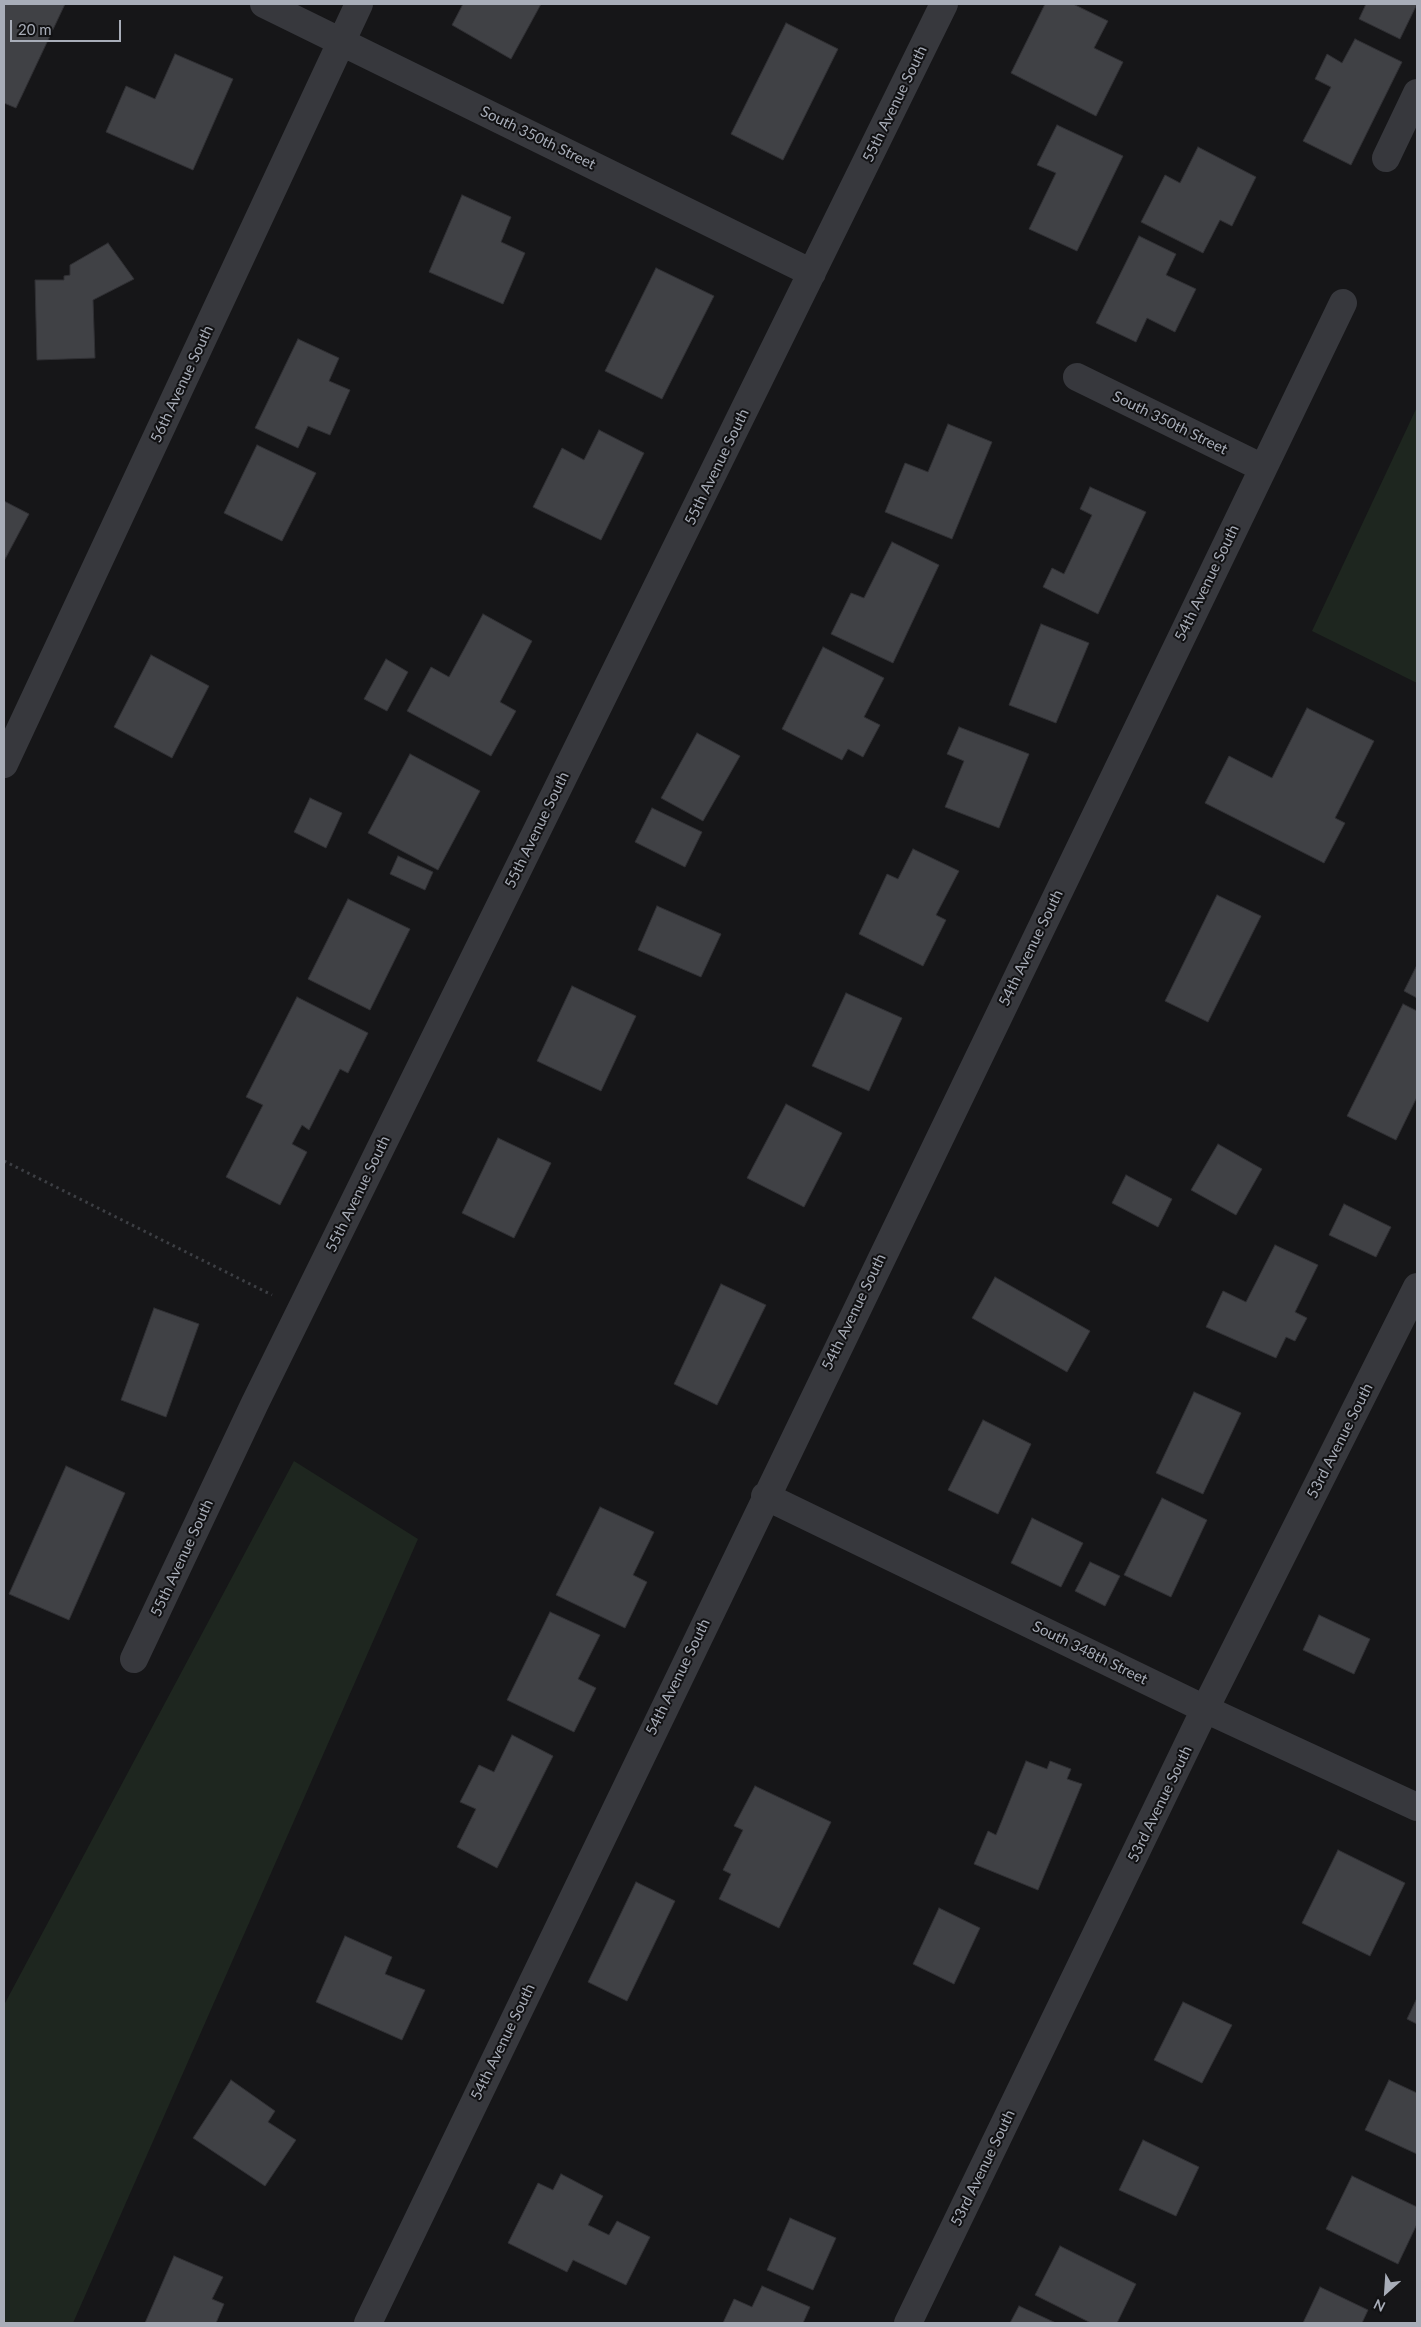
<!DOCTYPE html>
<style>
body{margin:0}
#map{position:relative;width:1421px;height:2327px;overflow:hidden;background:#161618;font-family:Lato,sans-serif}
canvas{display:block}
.frame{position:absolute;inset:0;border:5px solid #a8adb8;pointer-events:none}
.north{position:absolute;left:1361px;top:2267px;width:50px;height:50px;-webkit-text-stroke:4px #111113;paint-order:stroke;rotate:206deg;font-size:14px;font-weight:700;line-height:20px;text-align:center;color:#a8adb8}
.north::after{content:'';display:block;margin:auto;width:18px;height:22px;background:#a8adb8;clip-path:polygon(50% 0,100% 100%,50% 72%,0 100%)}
.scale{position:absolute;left:10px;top:20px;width:111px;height:22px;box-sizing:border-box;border:2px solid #a8adb8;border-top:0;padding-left:6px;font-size:15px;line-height:18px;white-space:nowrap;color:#a8adb8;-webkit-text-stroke:4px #111113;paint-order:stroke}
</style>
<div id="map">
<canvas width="1421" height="2327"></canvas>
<div class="frame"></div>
<div class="north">N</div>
<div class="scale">20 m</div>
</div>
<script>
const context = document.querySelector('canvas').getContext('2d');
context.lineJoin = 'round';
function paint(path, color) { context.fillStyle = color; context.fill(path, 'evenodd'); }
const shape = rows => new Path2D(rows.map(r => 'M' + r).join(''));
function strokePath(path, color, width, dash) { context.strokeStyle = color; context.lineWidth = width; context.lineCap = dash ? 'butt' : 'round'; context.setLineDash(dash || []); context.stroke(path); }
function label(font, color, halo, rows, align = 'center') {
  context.font = font + ' Lato,sans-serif'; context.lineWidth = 4; context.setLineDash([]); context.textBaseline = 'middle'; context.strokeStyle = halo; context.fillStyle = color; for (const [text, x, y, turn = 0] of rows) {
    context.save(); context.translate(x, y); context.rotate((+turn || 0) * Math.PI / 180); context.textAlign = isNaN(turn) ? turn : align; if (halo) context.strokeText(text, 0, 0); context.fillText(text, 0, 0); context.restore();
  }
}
const green = shape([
 [1417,407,1417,683,1312,631],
 [294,1461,418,1539,73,2323,4,2323,4,2005]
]);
const building = shape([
 [4,4,65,4,16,108,4,103,4,4],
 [463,4,541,4,511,59,452,25,463,4],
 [1045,4,1073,4,1108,21,1094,48,1123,62,1096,116,1011,73,1045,4],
 [1366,4,1417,4,1400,39,1359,19,1366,4],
 [786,23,838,49,783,160,731,134,786,23],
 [1355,39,1402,62,1351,165,1303,141,1331,87,1315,79,1327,54,1342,63,1355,39],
 [175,54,233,79,193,170,106,132,126,86,155,99,175,54],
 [1057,125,1123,156,1077,251,1029,229,1056,173,1037,165,1057,125],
 [1198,147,1256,177,1232,226,1220,220,1203,253,1141,222,1165,175,1180,183,1198,147],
 [462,195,511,217,501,242,525,253,503,304,429,272,462,195],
 [1139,236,1176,254,1166,275,1196,289,1175,332,1147,318,1136,342,1096,323,1139,236],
 [108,243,134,279,93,300,95,358,37,360,35,280,64,280,64,276,70,275,70,265,108,243],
 [656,268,714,296,662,399,605,371,656,268],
 [298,339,339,358,329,381,350,390,330,435,308,426,298,448,255,428,298,339],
 [948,424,992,442,952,539,885,512,905,463,928,472,948,424],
 [599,430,644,453,601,540,533,507,562,448,584,460,599,430],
 [257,445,316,473,282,541,224,513,257,445],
 [1090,487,1146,512,1098,614,1043,587,1052,568,1064,574,1092,515,1080,509,1090,487],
 [4,501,29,514,4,561,4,501],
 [892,542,939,565,893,663,831,634,851,593,864,598,892,542],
 [483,614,532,641,500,702,516,711,491,756,407,711,431,667,449,677,483,614],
 [1041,624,1089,643,1056,723,1009,705,1041,624],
 [823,647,884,678,864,717,880,725,863,757,848,749,842,760,782,729,823,647],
 [151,655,209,686,172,758,114,727,151,655],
 [386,659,408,672,387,711,364,699,386,659],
 [1307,708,1374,741,1335,818,1345,823,1324,863,1205,803,1229,756,1272,778,1307,708],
 [959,727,1029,754,999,828,945,807,964,761,947,754,959,727],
 [697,733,740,756,703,821,661,798,697,733],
 [410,754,480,791,438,870,368,833,410,754],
 [310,798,342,813,326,848,294,832,310,798],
 [652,808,702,832,685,867,635,842,652,808],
 [913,849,959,871,936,915,946,920,923,966,859,934,887,874,898,879,913,849],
 [398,856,433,872,425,890,390,874,398,856],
 [1217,895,1261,916,1208,1022,1165,1001,1217,895],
 [348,899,410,929,370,1010,308,979,348,899],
 [657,906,721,934,701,977,638,950,657,906],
 [1417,965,1417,998,1404,991,1417,965],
 [572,986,636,1016,601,1091,537,1061,572,986],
 [846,993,902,1018,869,1091,812,1066,846,993],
 [297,997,368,1033,348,1073,340,1069,309,1130,302,1125,292,1144,307,1152,280,1205,226,1177,263,1105,246,1097,297,997],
 [1403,1004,1417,1011,1417,1097,1396,1140,1347,1116,1403,1004],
 [786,1104,842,1133,804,1207,747,1178,786,1104],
 [498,1138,551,1163,514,1238,462,1213,498,1138],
 [1218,1144,1262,1169,1236,1215,1191,1190,1218,1144],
 [1126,1175,1172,1199,1158,1227,1112,1203,1126,1175],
 [1344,1204,1391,1227,1376,1257,1329,1235,1344,1204],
 [1275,1245,1318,1265,1295,1312,1307,1318,1295,1341,1286,1337,1276,1358,1206,1327,1223,1291,1246,1302,1275,1245],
 [995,1277,1090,1331,1067,1372,972,1318,995,1277],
 [721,1284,766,1305,717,1405,674,1384,721,1284],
 [154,1308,199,1324,166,1417,121,1400,154,1308],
 [1194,1392,1241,1413,1203,1494,1156,1473,1194,1392],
 [983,1420,1031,1444,998,1514,948,1490,983,1420],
 [66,1466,125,1493,69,1620,9,1594,66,1466],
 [1162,1498,1207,1520,1171,1597,1124,1575,1162,1498],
 [600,1507,654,1532,633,1575,647,1582,625,1628,556,1595,600,1507],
 [1032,1518,1083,1543,1061,1587,1011,1563,1032,1518],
 [1090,1562,1120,1576,1105,1606,1075,1591,1090,1562],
 [550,1612,600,1635,578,1679,596,1688,574,1732,507,1700,550,1612],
 [1319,1615,1370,1639,1354,1674,1303,1650,1319,1615],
 [512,1735,553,1756,497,1868,457,1847,476,1809,460,1802,479,1765,494,1772,512,1735],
 [1026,1761,1047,1769,1050,1761,1071,1769,1067,1779,1082,1784,1038,1890,974,1864,988,1831,996,1835,1026,1761],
 [755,1786,831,1822,779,1928,719,1899,731,1874,723,1870,743,1830,734,1826,755,1786],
 [1338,1850,1405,1883,1370,1956,1302,1923,1338,1850],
 [636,1882,675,1901,627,2001,588,1982,636,1882],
 [939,1908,980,1928,954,1984,913,1964,939,1908],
 [345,1936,392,1957,385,1974,425,1990,402,2040,316,2002,345,1936],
 [1417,1998,1417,2024,1407,2019,1417,1998],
 [1183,2002,1232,2025,1202,2083,1154,2060,1183,2002],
 [231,2080,275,2111,268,2122,296,2140,265,2186,193,2138,231,2080],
 [1389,2080,1417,2093,1417,2154,1365,2130,1389,2080],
 [1143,2140,1199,2167,1176,2216,1119,2190,1143,2140],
 [561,2174,603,2196,588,2225,609,2235,617,2221,650,2237,626,2285,573,2260,567,2272,508,2243,538,2183,553,2190,561,2174],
 [1352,2176,1417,2207,1417,2224,1398,2264,1326,2229,1352,2176],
 [790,2218,836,2238,813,2290,767,2270,790,2218],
 [1060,2246,1136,2284,1117,2323,1091,2323,1035,2295,1060,2246],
 [174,2256,223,2277,212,2299,224,2304,216,2323,145,2323,174,2256],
 [762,2286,810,2307,803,2323,723,2323,734,2299,752,2307,762,2286],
 [1320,2287,1368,2310,1362,2323,1303,2323,1320,2287],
 [1019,2306,1056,2323,1010,2323,1019,2306]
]);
const path = shape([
 [4,1161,272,1295]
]);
const minor = shape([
 [264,4,812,273],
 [1386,158,1417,93],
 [1077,377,1263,468],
 [4,764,359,4],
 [765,1496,1205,1709,1417,1807],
 [134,1659,255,1403,944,4],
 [368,2323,1343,303],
 [908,2323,1205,1709,1417,1287]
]);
const streetNames = [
 ["55th Avenue South",895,104,-64],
 ["South 350th Street",538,138,26],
 ["56th Avenue South",182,384,-65],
 ["South 350th Street",1170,423,26],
 ["55th Avenue South",717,467,-64],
 ["54th Avenue South",1207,583,-64],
 ["55th Avenue South",537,830,-64],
 ["54th Avenue South",1031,948,-64],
 ["55th Avenue South",358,1194,-64],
 ["54th Avenue South",854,1312,-64],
 ["53rd Avenue South",1340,1441,-63],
 ["55th Avenue South",182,1558,-65],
 ["South 348th Street",1090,1653,26],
 ["54th Avenue South",678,1677,-64],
 ["53rd Avenue South",1160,1804,-64],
 ["54th Avenue South",503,2042,-64],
 ["53rd Avenue South",983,2168,-64]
];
paint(green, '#1e261f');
paint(building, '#404145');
strokePath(building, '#303034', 1);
strokePath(path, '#3d3f44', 3, [2.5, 4]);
strokePath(minor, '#37383d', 28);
label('15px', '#a8adb8', '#111113', streetNames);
</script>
